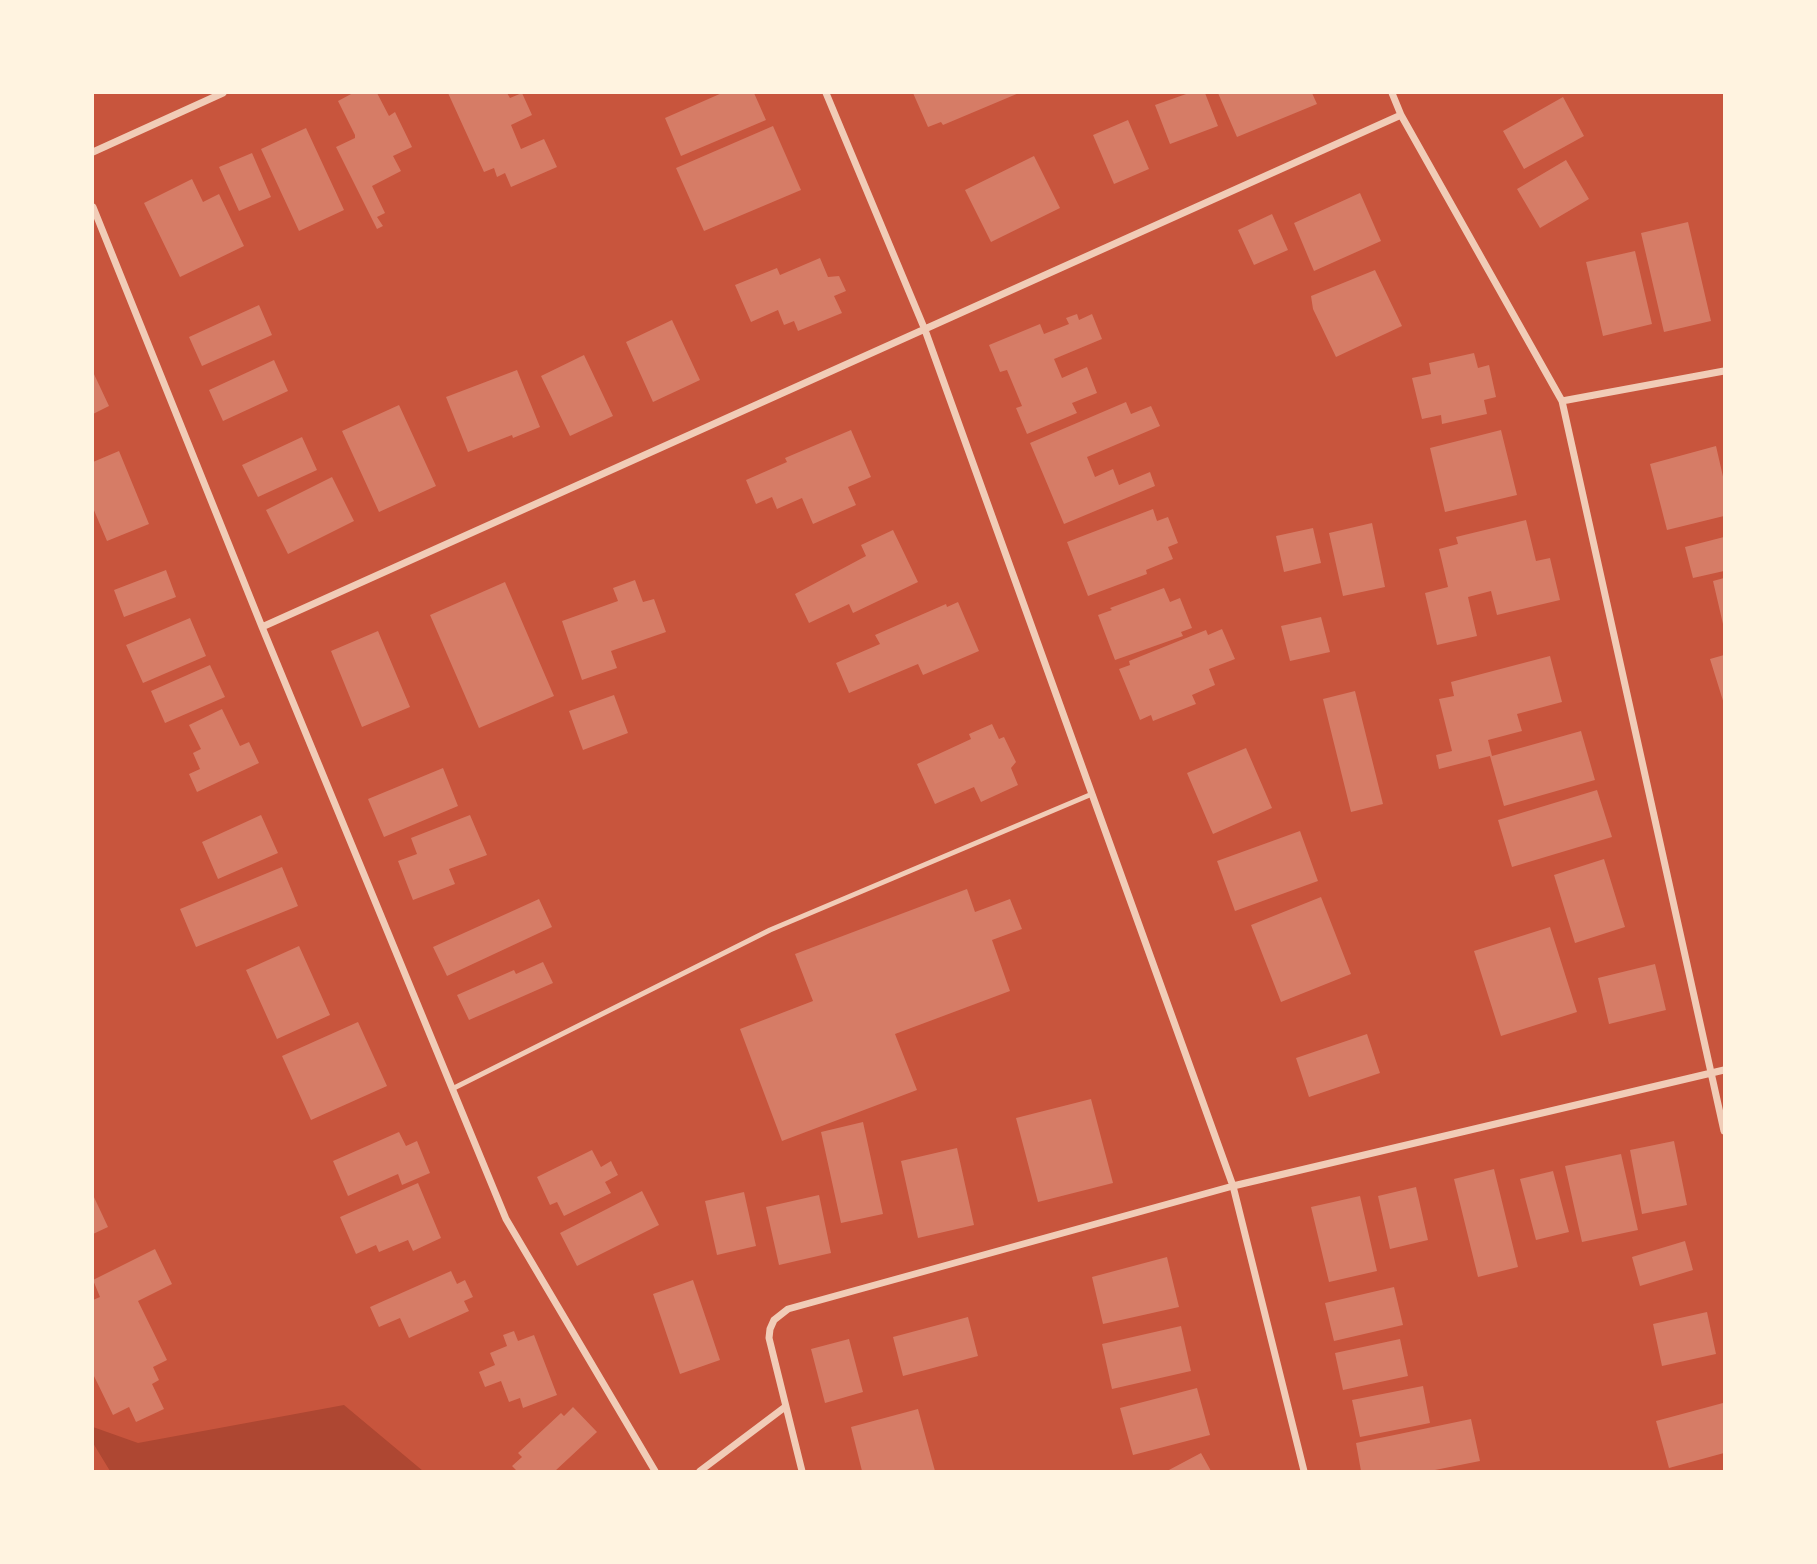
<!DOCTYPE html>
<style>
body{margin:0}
#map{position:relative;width:1817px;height:1564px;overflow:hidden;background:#c8553d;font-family:Barlow,sans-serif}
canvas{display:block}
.frame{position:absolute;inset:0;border:94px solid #fff3e0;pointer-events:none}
</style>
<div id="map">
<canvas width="1817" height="1564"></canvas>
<div class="frame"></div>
</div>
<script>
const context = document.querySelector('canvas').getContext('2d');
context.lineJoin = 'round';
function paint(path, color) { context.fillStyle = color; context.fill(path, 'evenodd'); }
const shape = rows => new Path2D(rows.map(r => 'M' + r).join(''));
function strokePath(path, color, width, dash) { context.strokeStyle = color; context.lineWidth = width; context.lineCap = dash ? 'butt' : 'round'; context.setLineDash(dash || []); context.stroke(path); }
const green = shape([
 [344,1405,423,1471,110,1471,93,1443,93,1427,138,1443]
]);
const building = shape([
 [353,93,377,93,389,116,395,112,412,147,393,156,401,171,372,186,385,213,377,217,383,226,377,229,336,147,355,138,355,135,338,101],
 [448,93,507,93,510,98,522,93,532,115,511,125,521,149,544,139,557,167,511,187,505,173,497,177,494,168,484,172],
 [722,93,754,93,766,120,681,156,665,118],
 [913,93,1019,93,943,125,941,122,928,127],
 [1189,93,1205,93,1218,126,1170,144,1155,105],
 [1218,93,1312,93,1317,104,1237,137],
 [1563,97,1584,136,1524,169,1503,131],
 [1128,120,1149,169,1114,184,1093,135],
 [773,126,801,190,704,231,676,168],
 [306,128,344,210,299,231,261,149],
 [252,153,271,197,239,211,219,167],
 [1034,156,1060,208,991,242,965,190],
 [1566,160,1589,199,1540,228,1517,189],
 [192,179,203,202,219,194,244,246,180,277,144,203],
 [1360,193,1381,241,1314,271,1294,223],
 [1272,214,1288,250,1254,265,1238,230],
 [1688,222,1711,321,1664,332,1641,233],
 [1635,251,1652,324,1603,336,1586,262],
 [820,258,828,277,839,276,846,291,834,296,842,313,798,331,794,321,784,325,778,310,751,322,735,285,777,268,780,275],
 [1375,270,1402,326,1336,357,1313,309,1311,296],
 [259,305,272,335,202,366,189,337],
 [1077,314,1079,320,1092,314,1102,339,1054,359,1062,378,1087,367,1097,393,1072,403,1077,413,1027,434,1016,408,1022,406,1007,370,1000,372,989,345,1040,324,1044,334,1069,324,1066,318],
 [672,320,700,380,653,402,626,342],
 [1474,353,1478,368,1489,365,1496,397,1484,400,1487,414,1442,424,1441,415,1422,419,1412,378,1431,374,1429,363],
 [584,355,613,416,570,436,541,376],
 [274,360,288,391,223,421,209,390],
 [517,370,540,427,513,438,512,435,468,452,446,397],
 [93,372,109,406,93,414],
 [1126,402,1131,414,1151,406,1160,426,1087,457,1095,477,1113,469,1119,485,1150,472,1155,486,1064,524,1030,443],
 [399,405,436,486,379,512,342,431],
 [851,430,871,477,848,487,856,505,813,524,802,498,777,509,772,497,756,504,746,480,787,462,785,458],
 [1501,430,1517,495,1445,512,1430,448],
 [302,437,317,470,258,497,242,465],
 [1716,446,1724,481,1724,516,1667,530,1650,464],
 [119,451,149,524,107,541,93,508,93,462],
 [332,477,354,521,288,554,266,510],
 [1153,509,1157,521,1168,517,1178,543,1168,547,1173,559,1146,570,1147,574,1088,596,1067,542],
 [1526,520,1536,561,1550,558,1560,600,1497,615,1491,591,1468,597,1477,636,1437,645,1425,593,1448,587,1439,549,1458,544,1456,537],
 [1372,523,1385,587,1343,596,1329,533],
 [1313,528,1321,563,1284,572,1276,536],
 [893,530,918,582,853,613,849,604,809,623,795,594,866,556,861,545],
 [1724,537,1724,571,1693,578,1685,547],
 [166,570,176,597,124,617,114,590],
 [1724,578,1724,624,1723,624,1713,581],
 [635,580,643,602,654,599,666,632,611,651,617,668,582,680,562,621,618,601,613,588],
 [505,582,554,696,479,728,430,615],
 [1164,588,1170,602,1180,598,1192,628,1181,632,1183,636,1115,660,1098,615,1112,610,1110,608],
 [958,602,979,651,923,675,918,664,849,693,836,663,880,644,875,635,946,604,947,607],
 [1321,617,1330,652,1290,661,1281,626],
 [190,618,206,656,143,683,126,645],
 [1222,629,1235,659,1209,669,1215,685,1192,695,1196,704,1153,721,1151,715,1140,720,1119,669,1130,665,1129,661,1206,630,1208,635],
 [378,631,410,707,362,727,331,651],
 [1724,655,1724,704,1710,659],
 [1550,656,1562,702,1517,714,1522,731,1488,740,1492,756,1581,731,1595,780,1504,806,1490,756,1439,769,1436,755,1452,751,1439,699,1454,696,1451,682],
 [210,665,225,697,165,723,151,691],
 [1355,691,1383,804,1351,812,1323,699],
 [614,695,628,733,583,750,569,711],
 [222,709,240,746,249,742,259,763,197,792,189,774,200,769,193,753,201,749,189,725],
 [992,724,999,739,1004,737,1016,762,1011,768,1018,785,981,802,974,787,935,804,917,764,971,739,969,734],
 [1246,748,1272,808,1213,834,1187,773],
 [443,768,458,806,384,837,368,799],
 [1597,790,1612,837,1512,867,1498,820],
 [261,815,278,853,218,879,202,842],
 [470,815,487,855,449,869,455,884,413,900,398,861,417,854,411,838],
 [1300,831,1318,881,1235,911,1217,861],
 [1604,859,1625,927,1575,943,1554,875],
 [282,867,298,906,196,947,180,909],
 [967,889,975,912,1010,899,1022,929,992,940,1010,991,895,1034,917,1090,782,1141,740,1029,813,1001,795,954],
 [1321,897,1351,974,1281,1002,1251,925],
 [539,899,552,927,447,976,433,947],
 [1550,927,1577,1012,1501,1036,1474,951],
 [299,946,330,1015,277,1039,246,970],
 [543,962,553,983,469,1020,457,995,514,970,516,974],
 [1655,964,1666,1010,1609,1024,1598,978],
 [358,1022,387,1086,311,1120,282,1056],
 [1367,1034,1380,1073,1309,1097,1296,1058],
 [1091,1099,1113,1183,1038,1202,1016,1118],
 [863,1122,883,1214,841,1223,821,1132],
 [399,1132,406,1146,417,1141,430,1173,402,1185,398,1174,348,1196,333,1161],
 [1674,1141,1687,1205,1642,1214,1630,1150],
 [957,1148,974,1225,918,1238,901,1161],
 [592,1150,601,1167,611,1161,618,1175,605,1182,611,1193,564,1216,557,1202,550,1205,537,1177],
 [1621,1154,1638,1230,1582,1242,1565,1166],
 [1494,1169,1518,1267,1478,1277,1454,1179],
 [1553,1171,1569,1232,1536,1240,1520,1179],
 [418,1183,441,1238,413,1251,408,1240,379,1252,376,1245,356,1254,340,1217],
 [1416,1187,1428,1240,1390,1249,1378,1196],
 [642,1191,659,1225,577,1266,560,1233],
 [744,1192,756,1246,717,1255,705,1201],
 [93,1195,108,1227,93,1234],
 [819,1195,831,1253,779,1265,766,1207],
 [1360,1196,1377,1271,1329,1282,1311,1207],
 [1685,1241,1693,1270,1640,1286,1632,1257],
 [155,1249,172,1284,138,1301,167,1360,153,1367,159,1380,152,1384,164,1409,136,1422,129,1407,113,1415,93,1374,93,1300,100,1297,93,1280],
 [1167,1257,1179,1307,1103,1324,1092,1277],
 [451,1271,457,1284,465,1280,473,1297,464,1301,469,1311,409,1338,400,1318,379,1327,370,1307],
 [693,1280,720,1360,680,1374,653,1294],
 [1394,1287,1403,1325,1334,1341,1325,1303],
 [1707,1312,1716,1354,1662,1366,1653,1324],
 [968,1317,978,1356,903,1376,893,1337],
 [1181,1326,1191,1371,1112,1389,1102,1344],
 [514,1331,518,1341,534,1335,557,1395,523,1408,520,1398,509,1402,501,1381,485,1387,479,1372,495,1365,490,1353,507,1346,503,1335],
 [849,1339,863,1392,825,1403,811,1349],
 [1400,1339,1408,1376,1343,1390,1335,1353],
 [1423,1386,1430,1423,1360,1437,1352,1400],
 [1197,1388,1210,1435,1133,1455,1120,1408],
 [1723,1403,1724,1453,1669,1468,1656,1421],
 [573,1407,597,1432,555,1471,517,1471,512,1466,522,1457,518,1453,561,1413,564,1416],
 [918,1409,935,1471,862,1471,851,1427],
 [1471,1419,1480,1461,1430,1471,1361,1471,1356,1443],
 [1201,1453,1211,1471,1167,1471]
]);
const service = shape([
 [452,1089,770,930,1092,794]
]);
const minor = shape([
 [826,93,925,330,1233,1186,1304,1471],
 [1392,93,1401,115,1562,401,1724,1131],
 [93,152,223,93],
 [93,207,262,627,506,1219,655,1471],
 [1562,401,1724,371],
 [262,627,1401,115],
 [700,1471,785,1407],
 [802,1471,769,1338,770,1329,774,1320,788,1309,1233,1186,1724,1070]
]);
paint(green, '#ae4732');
paint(building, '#d67c66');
strokePath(service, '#f1ccb7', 5);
strokePath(minor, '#f1ccb7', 7);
</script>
